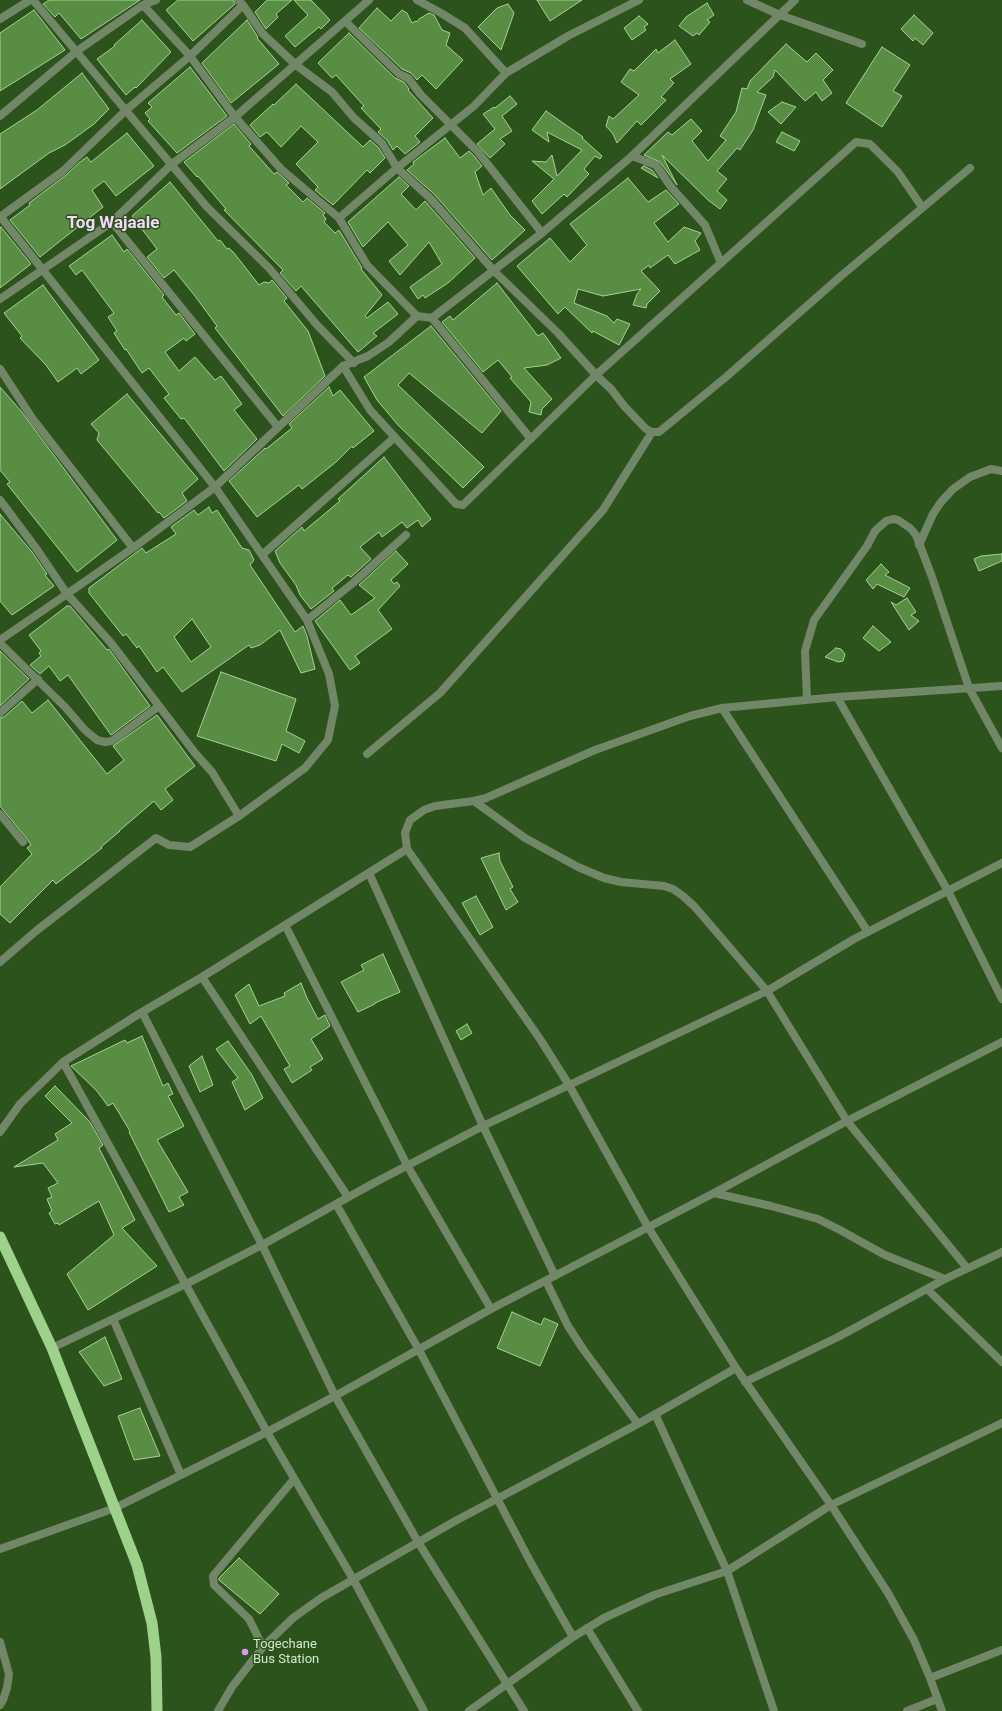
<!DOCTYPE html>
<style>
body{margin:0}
canvas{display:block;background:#2d531c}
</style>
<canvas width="1002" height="1711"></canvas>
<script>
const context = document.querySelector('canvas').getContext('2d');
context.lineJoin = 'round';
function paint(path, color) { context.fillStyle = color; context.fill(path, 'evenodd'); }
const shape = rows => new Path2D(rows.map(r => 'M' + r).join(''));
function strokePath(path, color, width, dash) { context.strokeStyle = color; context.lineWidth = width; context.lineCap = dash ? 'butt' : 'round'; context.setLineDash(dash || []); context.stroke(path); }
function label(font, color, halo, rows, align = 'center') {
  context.font = font + ' Roboto,sans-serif'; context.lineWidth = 3; context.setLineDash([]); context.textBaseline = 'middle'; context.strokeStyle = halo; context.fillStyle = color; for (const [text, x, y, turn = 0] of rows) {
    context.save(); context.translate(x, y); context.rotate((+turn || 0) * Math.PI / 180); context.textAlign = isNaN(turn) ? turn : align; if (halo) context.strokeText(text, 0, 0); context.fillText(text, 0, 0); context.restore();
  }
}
const building = shape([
 [49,0,140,0,81,39,59,13,55,17,43,4,49,0],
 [178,0,233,0,235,4,193,41,166,10,178,0],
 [267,0,292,0,276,14,278,17,266,29,255,12,267,0],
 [294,0,311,0,330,20,321,29,319,27,295,47,285,36,308,15,294,0],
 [537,0,582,0,550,21,537,0],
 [707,3,714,15,707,20,710,22,699,35,697,33,693,36,679,26,686,17,707,3],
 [508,4,514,13,501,50,478,27,497,8,508,4],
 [377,8,391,21,402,10,407,13,412,23,416,21,417,22,419,19,429,13,434,15,442,30,450,33,446,45,463,60,436,89,422,75,417,80,411,73,402,69,359,28,377,8],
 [34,10,65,50,0,91,0,33,34,10],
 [914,15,933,33,923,45,915,38,913,41,901,29,914,15],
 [639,16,648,24,644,27,646,30,632,40,624,28,639,16],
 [142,20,171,52,136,88,135,87,126,95,97,59,115,46,114,45,142,20],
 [247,20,258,37,257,38,279,64,231,103,202,63,247,20],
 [349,33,395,78,404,82,409,89,408,90,433,118,415,136,420,142,405,154,397,146,393,150,387,140,378,132,381,129,361,108,364,106,336,75,332,78,318,63,349,33],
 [675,40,691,64,670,79,674,83,661,97,666,100,641,125,637,121,617,143,613,134,606,126,609,116,613,119,639,95,621,82,630,69,634,71,656,49,658,53,675,40],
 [786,44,807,62,816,53,833,70,823,80,832,93,822,101,816,92,805,101,775,70,773,77,757,92,766,95,753,130,740,150,737,148,717,171,727,179,717,191,727,200,720,209,708,200,662,155,677,185,660,162,644,155,668,132,672,135,691,119,702,131,692,141,708,161,726,140,720,136,736,112,742,88,747,89,750,81,786,44],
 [882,47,910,65,893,91,902,96,882,127,846,103,882,47],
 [190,67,227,116,177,153,148,121,150,119,145,113,152,107,148,103,190,67],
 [82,73,109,109,94,124,65,145,49,153,0,189,0,134,37,110,82,73],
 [296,84,363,147,370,140,378,147,385,158,370,173,367,170,333,205,315,190,318,187,296,164,318,142,301,126,281,147,267,132,260,137,250,125,273,104,274,105,296,84],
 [510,96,517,104,502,116,512,131,500,139,505,144,490,158,477,144,495,129,483,114,494,107,495,108,510,96],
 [782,102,796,107,781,124,768,112,782,102],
 [546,111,583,137,582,138,602,156,600,159,595,156,584,169,589,174,567,197,564,194,542,214,532,201,554,179,532,161,546,162,552,155,557,176,582,150,547,132,549,142,532,130,546,111],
 [234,124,251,144,249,146,274,174,277,172,286,180,289,183,286,185,303,202,307,198,325,213,323,215,326,219,324,222,335,233,339,230,362,268,361,269,382,295,365,316,367,318,388,302,398,314,373,333,377,336,358,352,301,286,296,291,280,273,283,270,224,210,226,209,198,176,197,177,184,162,234,124],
 [782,132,800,141,794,151,776,142,782,132],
 [127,133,154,166,116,196,104,181,92,190,103,207,40,257,10,220,30,205,29,203,66,175,80,162,87,157,91,162,127,133],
 [445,138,460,158,469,151,474,156,482,166,475,172,483,195,491,188,510,215,525,230,492,260,434,194,407,170,414,164,413,162,445,138],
 [644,166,652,170,658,178,641,168,644,166],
 [399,177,409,186,401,194,416,210,425,201,475,258,448,283,425,298,423,295,418,299,410,287,442,264,429,242,400,275,389,261,408,245,388,222,363,247,348,222,399,177],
 [628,178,648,202,666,190,679,204,654,223,668,242,684,227,701,233,695,241,700,250,675,264,668,255,650,268,649,265,641,271,660,291,647,304,646,308,633,305,637,294,641,289,603,296,578,289,574,303,607,316,614,323,617,319,630,324,619,345,593,331,592,333,565,307,558,314,517,266,550,238,570,262,587,245,570,224,628,178],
 [170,182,218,241,220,240,227,249,229,248,234,253,259,285,264,282,269,283,272,280,287,298,284,301,308,331,325,376,283,416,215,328,217,326,195,296,174,270,164,278,147,257,157,249,132,216,170,182],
 [1,227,31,264,0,288,0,228,1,227],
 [112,235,124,252,127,249,164,295,162,297,176,315,179,313,195,334,186,341,184,338,165,352,179,371,195,357,215,380,221,376,242,404,234,410,257,439,224,471,184,418,181,419,164,398,169,394,149,368,142,373,126,349,125,350,114,333,117,331,108,317,114,313,105,301,82,270,76,275,69,266,112,235],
 [497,283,538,336,543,333,561,358,547,365,524,368,552,399,542,409,541,415,529,412,531,402,510,378,512,377,498,360,483,372,442,322,450,316,453,320,497,283],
 [43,285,99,360,81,374,77,368,58,382,46,365,20,338,22,336,4,313,43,285],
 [431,326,501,411,482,433,409,373,398,385,484,467,463,488,398,425,377,400,364,377,431,326],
 [0,387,21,411,117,540,77,572,7,484,10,482,0,470,0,387],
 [329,387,333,396,340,390,374,431,353,448,352,446,336,462,302,489,299,485,257,517,229,481,265,448,266,449,292,428,289,424,329,387],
 [127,394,198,479,182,493,187,501,164,518,159,512,158,513,97,440,99,433,91,424,127,394],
 [384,457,431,519,422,527,418,520,407,528,402,522,382,537,379,532,360,547,371,559,351,577,348,575,332,588,334,591,311,609,300,595,296,585,280,563,275,551,302,527,304,531,340,501,338,499,384,457],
 [209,507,212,513,217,510,242,548,249,550,254,560,250,565,295,632,303,626,307,636,315,669,301,673,280,630,260,645,251,648,249,645,182,692,163,667,157,672,139,646,137,648,126,634,123,636,89,593,89,588,142,548,146,553,176,534,171,527,194,510,198,515,209,507],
 [192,619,211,647,191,662,174,637,192,619],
 [0,514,32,552,47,574,45,575,54,586,12,615,0,601,0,514],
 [396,551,408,564,391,580,394,584,397,582,400,586,378,610,392,629,355,656,360,663,350,670,315,621,340,600,351,615,375,598,359,585,396,551],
 [1002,554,1002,561,979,571,974,559,981,556,1002,554],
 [881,564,889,572,885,575,910,588,904,597,877,584,873,589,866,580,881,564],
 [907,598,916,612,911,615,919,621,909,630,891,602,896,605,907,598],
 [67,606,70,606,107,650,109,649,150,706,111,735,68,675,60,681,49,666,40,674,30,665,41,656,39,653,41,651,29,635,67,606],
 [873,626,891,642,879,651,863,638,873,626],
 [836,648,841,649,845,654,843,661,838,662,825,657,836,648],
 [0,651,29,679,0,706,0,651],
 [221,672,296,699,286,731,305,741,299,753,282,744,276,761,197,736,221,672],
 [48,700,107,774,124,760,113,746,157,715,195,766,165,789,173,800,161,810,154,801,119,831,120,831,101,847,102,848,56,884,53,880,10,923,0,914,0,887,32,854,27,848,31,845,27,839,0,806,0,718,4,717,22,701,32,713,48,700],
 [499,853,500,861,513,887,510,889,518,902,506,910,481,858,499,853],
 [476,896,493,927,480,935,462,903,476,896],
 [383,954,400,992,375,1003,375,1004,358,1012,341,982,364,970,361,965,383,954],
 [301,983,307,998,318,1019,325,1015,330,1026,311,1039,323,1059,310,1067,312,1070,292,1083,284,1069,290,1066,261,1016,250,1024,235,995,249,984,259,1006,285,996,284,993,301,983],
 [467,1024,472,1033,461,1040,456,1031,467,1024],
 [142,1036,163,1086,168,1083,173,1094,168,1096,184,1126,157,1140,188,1192,179,1197,184,1205,169,1212,129,1132,130,1131,113,1103,108,1106,96,1090,71,1066,125,1040,127,1043,142,1036],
 [228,1041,252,1075,263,1098,245,1110,232,1082,238,1078,216,1049,228,1041],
 [202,1056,213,1085,200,1092,189,1066,202,1056],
 [55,1086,90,1122,103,1145,99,1148,135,1220,122,1228,157,1266,88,1310,67,1274,114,1235,99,1201,59,1225,58,1223,55,1224,49,1213,52,1211,47,1199,52,1197,48,1188,58,1183,43,1163,14,1167,58,1140,55,1134,72,1123,45,1096,55,1086],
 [512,1312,541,1325,544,1318,558,1324,540,1366,497,1348,512,1312],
 [105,1337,122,1379,104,1386,79,1352,105,1337],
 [140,1408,160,1456,134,1460,118,1416,140,1408],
 [239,1558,279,1594,260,1614,219,1580,219,1578,239,1558]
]);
const minor = shape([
 [33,0,207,207,269,268,317,325,354,363],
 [238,0,243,5,263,34,296,65,332,92,354,118,382,143,397,168,430,198,494,271,558,333,596,375,611,389,625,407,646,429,652,432,659,432,726,377,841,276,970,168],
 [417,0,441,13,465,28,506,73],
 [747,0,780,15,862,44],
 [143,5,190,56,235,117,281,169,339,218,367,265,417,316],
 [0,19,30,0],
 [345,21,399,74,408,78,421,95,478,152,542,233],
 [0,116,77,51,143,5,156,0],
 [632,156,656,165,671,187,705,225,721,263],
 [0,216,215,487,307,620,329,674,335,706,328,740,305,768,239,816,212,772,195,753,111,643,67,594,0,640],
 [0,217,63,171,125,111,190,56,243,5],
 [339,218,397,168,474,106,506,73,568,36,639,0],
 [112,222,278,427],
 [0,299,112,222,172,164,235,117,369,0],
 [432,318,531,439],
 [343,366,370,410,456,504,463,505,596,375,856,142,870,144,898,172,922,207],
 [0,369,32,418,133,548],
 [919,545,933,514,941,502,953,489,970,477,991,469,1002,471],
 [262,555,395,437],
 [307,620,353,583,406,535],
 [0,643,65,707,85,730,97,740,105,742,112,741,159,706],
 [837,697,948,891,1002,999],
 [807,699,805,651,814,620,867,546,875,531,886,521,893,519,898,520,910,528,916,535,932,577,969,688,1002,748],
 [722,708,868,932],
 [0,713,38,679],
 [367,754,440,693,603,510,652,432],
 [474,801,525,838,578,867,604,878,621,882,664,886,673,889,683,896,695,907,767,991,847,1121,967,1268],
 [0,814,23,842],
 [369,873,483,1126,555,1276],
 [285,925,407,1165,491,1309],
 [0,962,36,931,156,838,169,845,190,847,239,816],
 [202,977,348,1197],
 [142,1012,262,1245,335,1396,418,1542,524,1711],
 [63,1062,267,1432,353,1579,424,1711],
 [0,1132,20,1104,63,1062,142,1012,202,977,407,849],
 [714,1193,771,1206,818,1219,840,1230,885,1255,945,1279],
 [336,1204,419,1350,531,1563,573,1637],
 [546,1281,568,1326,583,1349,638,1424],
 [927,1289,1002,1362],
 [113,1319,181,1475],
 [52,1348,186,1284,262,1245,372,1184,483,1126,767,991,854,939,1002,863],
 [745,1382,838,1337,945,1279,1002,1252],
 [655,1414,727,1571,774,1711],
 [0,1549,115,1508,267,1432,335,1396,491,1309,714,1193,847,1121,1002,1042],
 [587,1628,638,1711],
 [0,1642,9,1674,7,1688,3,1700,0,1705],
 [263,1647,249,1619,214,1585,213,1576,294,1479],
 [930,1678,1002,1650],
 [218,1711,232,1687,263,1647,293,1618,321,1598,457,1520,638,1424,736,1368],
 [469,1711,573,1637,604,1618,654,1595,727,1571,831,1505,1002,1423],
 [907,1711,937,1699],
 [942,1711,930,1678,914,1640,888,1593,831,1505,736,1368,648,1227,569,1085,540,1039,407,849,405,833,410,820,424,810,435,806,474,801,486,798,595,750,690,716,722,708,837,697,1002,686]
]);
const tertiary = shape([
 [0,500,38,551,67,594,133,548,215,487,343,366,368,356,389,342,417,316,432,318,542,233,632,156,795,0]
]);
const trunk = shape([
 [0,1237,52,1348,137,1565,152,1623,156,1657,157,1711]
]);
const markers = [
 [245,1652,4,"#dc99f4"]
];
const poiNames = [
 ["Togechane",253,1645],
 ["Bus Station",253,1660]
];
const districtNames = [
 ["Tog Wajaale",113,224]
];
paint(building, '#598d43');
strokePath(building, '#a6d195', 1);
strokePath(minor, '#718768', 8);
strokePath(tertiary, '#718768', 8);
strokePath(trunk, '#9ed18a', 11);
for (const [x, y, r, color] of markers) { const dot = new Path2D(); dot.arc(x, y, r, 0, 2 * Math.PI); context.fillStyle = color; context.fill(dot); strokePath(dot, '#2d531c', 1.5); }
label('13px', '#d2e8ca', '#2d531c', poiNames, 'left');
label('bold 17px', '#f4d8ff', '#2d531c', districtNames);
</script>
